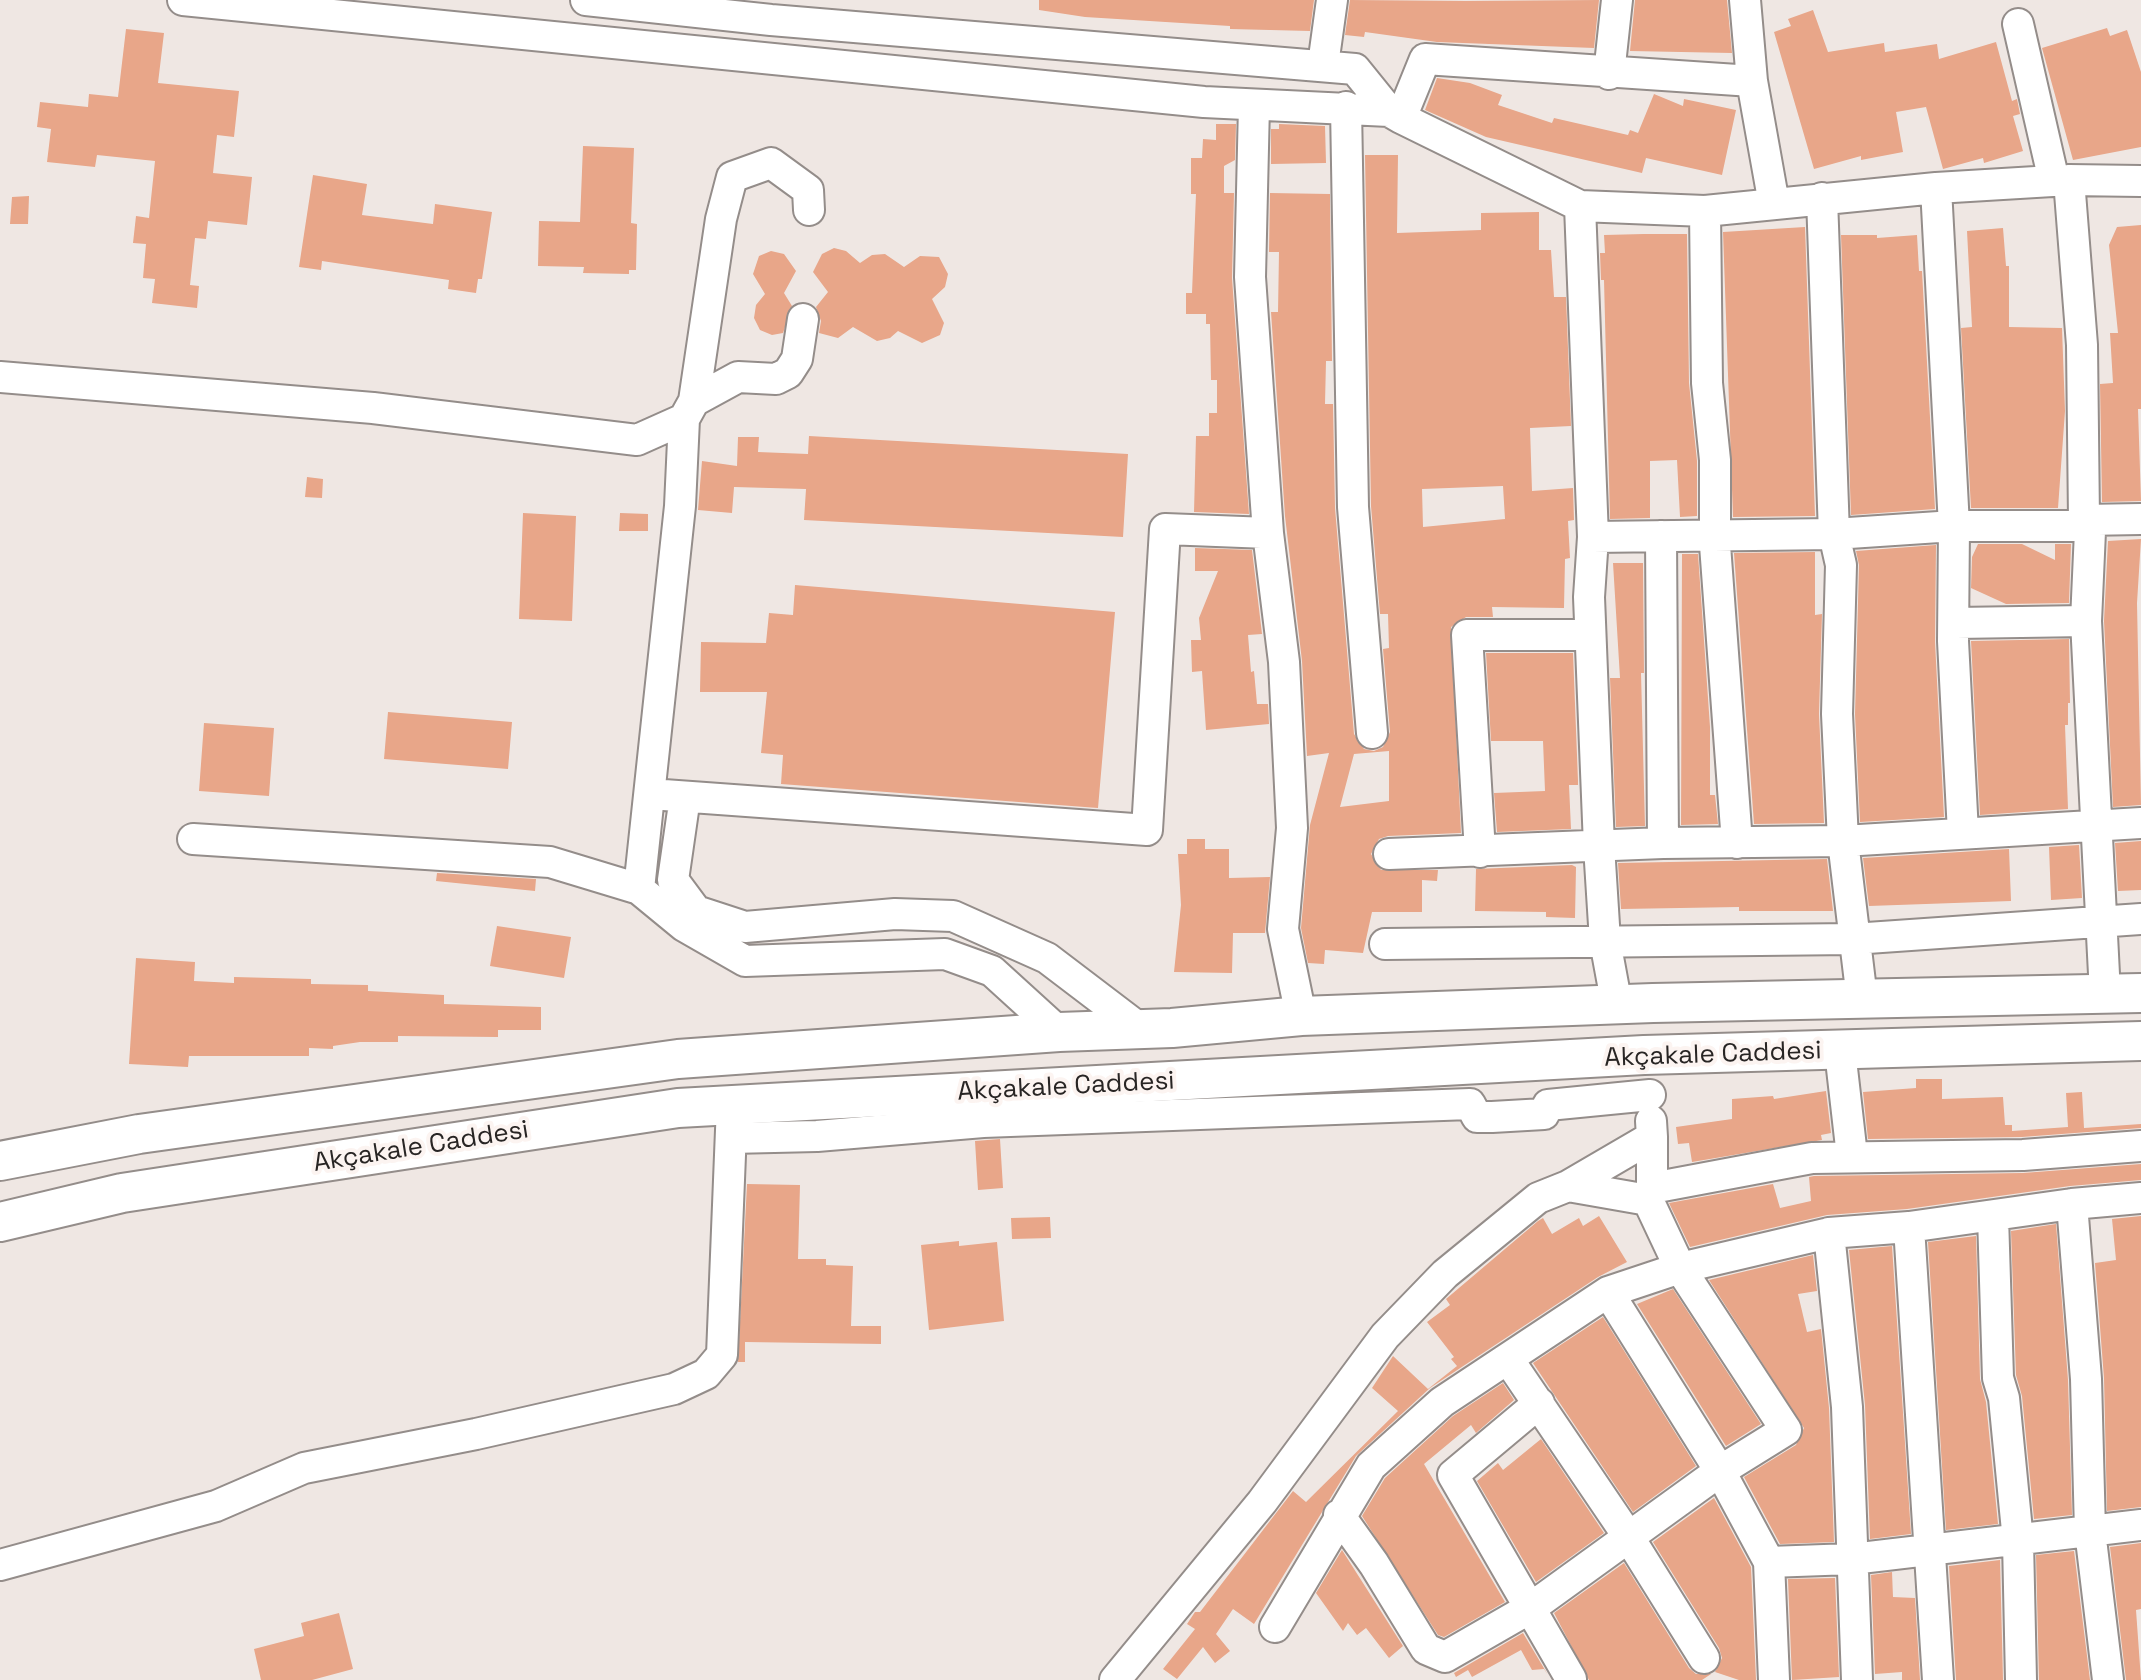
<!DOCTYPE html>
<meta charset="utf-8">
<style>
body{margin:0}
canvas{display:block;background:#efe7e3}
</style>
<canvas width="2141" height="1680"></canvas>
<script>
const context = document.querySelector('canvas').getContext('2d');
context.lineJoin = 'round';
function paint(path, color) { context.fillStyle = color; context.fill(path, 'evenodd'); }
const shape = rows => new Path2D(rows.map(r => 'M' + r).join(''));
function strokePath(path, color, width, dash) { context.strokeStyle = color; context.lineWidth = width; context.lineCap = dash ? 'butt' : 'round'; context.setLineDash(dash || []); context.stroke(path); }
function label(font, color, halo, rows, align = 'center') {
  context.font = font + ' "Space Grotesk",sans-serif'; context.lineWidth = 8; context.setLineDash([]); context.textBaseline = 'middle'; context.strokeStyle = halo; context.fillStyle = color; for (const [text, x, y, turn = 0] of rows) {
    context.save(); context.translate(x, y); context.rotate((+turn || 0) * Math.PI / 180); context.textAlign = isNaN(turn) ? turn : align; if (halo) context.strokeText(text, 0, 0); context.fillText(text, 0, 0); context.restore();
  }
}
const building = shape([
 [1039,0,1314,0,1310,31,1230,29,1230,26,1085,17,1039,10],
 [1350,0,1466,1,1599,0,1594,48,1437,42,1365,32,1364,37,1345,35],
 [1635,0,1727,0,1732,53,1630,51],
 [1813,10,1828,52,1884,43,1885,52,1937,44,1939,59,1996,42,2012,101,2017,99,2020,114,2013,116,2023,151,1984,163,1983,158,1943,169,1926,107,1896,112,1903,152,1861,160,1861,156,1814,169,1774,32,1791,26,1788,19],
 [2107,28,2110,36,2127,30,2141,72,2141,147,2073,160,2042,48],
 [126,29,164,33,158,83,239,91,234,137,217,135,213,173,252,177,247,225,208,221,206,239,195,238,190,285,199,286,197,308,152,303,155,279,143,278,146,244,133,243,136,216,149,218,155,161,97,155,95,167,47,162,51,129,37,127,40,102,88,107,89,94,118,97],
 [1437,78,1470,83,1502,95,1498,105,1552,123,1554,118,1628,135,1630,130,1638,133,1654,94,1683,106,1684,99,1736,110,1722,175,1646,158,1642,173,1486,137,1425,110],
 [1216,124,1236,124,1235,160,1224,166,1224,193,1234,193,1232,278,1249,514,1194,512,1196,436,1209,436,1209,413,1217,413,1217,380,1211,380,1210,324,1206,324,1206,314,1186,314,1186,293,1192,293,1196,194,1191,194,1191,158,1202,158,1203,139,1216,140],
 [1279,124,1325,126,1326,163,1271,164,1271,129,1279,129],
 [583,146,634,148,631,223,637,224,636,270,629,270,629,274,583,273,584,267,538,266,539,221,580,222],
 [1365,155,1398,155,1397,233,1481,230,1481,213,1539,212,1539,250,1551,250,1554,297,1566,297,1571,426,1530,428,1532,491,1573,488,1574,520,1568,521,1570,558,1565,559,1564,608,1492,607,1493,617,1466,617,1451,627,1461,833,1388,836,1379,839,1371,854,1381,870,1438,870,1437,881,1422,880,1422,912,1372,912,1363,953,1325,950,1324,964,1308,963,1301,928,1310,825,1329,753,1307,756,1302,661,1285,516,1271,312,1278,312,1279,252,1269,252,1270,193,1330,194,1332,361,1326,361,1325,404,1333,404,1335,508,1354,734,1364,749,1374,751,1383,747,1390,732,1383,649,1389,648,1388,614,1380,614,1371,506],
 [1503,486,1505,519,1423,527,1422,489],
 [1389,751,1389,801,1340,807,1354,754],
 [313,175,367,184,362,215,433,224,435,204,492,212,482,279,478,279,476,293,448,289,449,280,322,261,321,270,299,267],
 [29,196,28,224,10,224,12,197],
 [2141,225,2141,409,2138,409,2141,501,2102,502,2100,384,2113,383,2110,333,2118,333,2109,245,2117,227],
 [1805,227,1815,516,1733,517,1723,232],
 [2003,228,2006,266,2009,266,2009,327,2062,328,2065,411,2058,508,1971,508,1961,328,1972,327,1967,231],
 [1644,234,1687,234,1689,383,1697,461,1697,516,1680,517,1677,460,1650,461,1650,518,1610,519,1604,280,1601,280,1600,253,1605,253,1604,235],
 [1841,235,1877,235,1877,238,1917,235,1919,271,1922,271,1935,509,1851,515],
 [834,248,846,251,860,263,872,255,885,254,904,267,920,256,939,257,948,274,945,287,932,299,944,323,940,335,922,343,898,331,890,338,877,341,853,327,838,338,819,333,821,321,816,307,828,292,813,272,822,254],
 [771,251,784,254,796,271,784,293,792,306,783,333,772,335,760,330,754,318,756,305,765,294,753,274,759,256],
 [809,436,1128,454,1123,537,804,520,806,489,734,487,732,513,698,510,702,461,737,466,738,437,759,437,758,452,808,454],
 [307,477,323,479,322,498,305,497],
 [523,513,576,516,572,621,519,619],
 [620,513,648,514,648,531,619,531],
 [2141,539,2137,603,2141,805,2113,807,2104,621,2108,541],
 [1978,544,2022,544,2055,560,2055,544,2071,544,2069,603,2006,604,1971,588,1972,557],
 [1936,545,1935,642,1944,817,1860,822,1855,714,1859,565,1856,551],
 [1195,548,1252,550,1262,634,1248,635,1251,672,1254,671,1257,704,1268,704,1269,724,1206,730,1202,671,1192,672,1191,640,1201,640,1199,618,1218,571,1195,571],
 [1815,552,1815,615,1822,614,1819,714,1824,823,1754,824,1734,553],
 [1682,554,1698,554,1710,727,1710,795,1715,795,1718,824,1681,825],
 [1613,563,1643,563,1644,673,1641,673,1645,826,1616,827,1610,678,1620,678],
 [795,585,1115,612,1098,808,781,784,783,755,761,753,767,692,700,692,701,642,766,643,769,613,793,615],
 [2069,639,2070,703,2068,703,2068,725,2065,725,2068,809,1980,815,1971,641],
 [1486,653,1573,653,1578,781,1578,785,1569,785,1571,829,1497,832,1494,793,1545,791,1543,741,1491,741],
 [388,712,512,722,508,769,384,759],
 [204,723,274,728,269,796,199,791],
 [1187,839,1205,839,1205,849,1229,849,1229,878,1270,877,1265,933,1233,933,1232,973,1174,972,1181,905,1178,854,1187,854],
 [2141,841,2141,890,2118,891,2115,843],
 [2079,845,2082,898,2051,900,2049,847],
 [2009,849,2011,901,1869,906,1863,858],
 [1827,859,1833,911,1739,911,1739,907,1621,909,1618,863],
 [1572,865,1576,867,1575,918,1546,917,1546,912,1475,911,1476,869],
 [437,873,536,879,535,891,436,881],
 [497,926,571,937,564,978,490,966],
 [136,958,195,962,194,981,234,983,234,977,311,979,311,984,368,985,368,991,444,995,444,1004,541,1007,541,1030,498,1030,498,1037,398,1036,398,1042,360,1042,333,1046,333,1049,309,1048,309,1056,189,1056,188,1067,129,1064],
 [1916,1079,1942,1079,1942,1099,2003,1097,2005,1125,2012,1125,2012,1131,2068,1127,2066,1093,2082,1092,2084,1128,2141,1124,2141,1128,2022,1137,1868,1139,1863,1092,1916,1088],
 [1826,1091,1831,1133,1821,1135,1822,1140,1692,1162,1689,1143,1678,1144,1676,1127,1732,1119,1732,1099,1773,1096,1774,1099],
 [1000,1139,1003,1188,978,1190,975,1141],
 [2141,1164,2141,1180,2070,1186,1907,1209,1827,1215,1690,1247,1669,1203,1773,1184,1780,1208,1811,1201,1809,1177,1814,1176,2023,1173],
 [747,1184,800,1185,798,1259,826,1259,826,1265,853,1266,851,1326,881,1326,881,1344,745,1342,745,1362,738,1362],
 [1599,1216,1627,1262,1598,1277,1430,1388,1356,1456,1254,1624,1233,1609,1216,1634,1230,1651,1215,1663,1203,1647,1177,1679,1163,1669,1195,1629,1187,1624,1195,1612,1200,1612,1293,1491,1306,1502,1398,1411,1372,1388,1393,1356,1428,1389,1457,1366,1451,1359,1454,1357,1427,1322,1450,1305,1446,1299,1538,1221,1543,1218,1552,1234,1579,1218,1583,1226],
 [2141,1216,2141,1507,2107,1511,2104,1378,2095,1263,2116,1260,2112,1219],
 [1050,1217,1051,1238,1012,1239,1011,1218],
 [2056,1224,2068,1380,2072,1515,2034,1519,2022,1396,2016,1375,2011,1231],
 [1976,1236,1980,1379,1986,1402,1998,1524,1946,1530,1928,1242],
 [959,1241,959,1246,997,1242,1004,1321,929,1330,921,1245],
 [1892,1246,1911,1534,1870,1539,1865,1405,1849,1250],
 [1813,1255,1817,1291,1798,1294,1807,1332,1821,1329,1829,1408,1834,1542,1780,1544,1744,1477,1796,1445,1804,1428,1709,1280],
 [1673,1289,1761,1424,1726,1446,1637,1304],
 [1603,1317,1696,1466,1633,1512,1533,1363],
 [1503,1383,1514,1400,1476,1433,1471,1425,1424,1464,1505,1602,1444,1637,1438,1635,1362,1516,1385,1478,1453,1416],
 [1541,1439,1604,1533,1536,1582,1477,1481,1498,1463,1503,1470],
 [1714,1498,1751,1567,1756,1680,1739,1680,1715,1672,1722,1658,1719,1648,1653,1542],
 [2141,1543,2141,1609,2136,1610,2141,1680,2126,1680,2110,1547],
 [1342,1550,1403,1646,1389,1658,1366,1628,1357,1635,1348,1623,1343,1631,1316,1593],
 [2074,1551,2090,1680,2039,1680,2036,1555],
 [2000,1560,2003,1680,1956,1680,1949,1566],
 [1624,1563,1689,1668,1696,1674,1711,1674,1702,1680,1589,1680,1554,1613],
 [1892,1572,1893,1597,1915,1598,1920,1680,1902,1680,1902,1672,1875,1674,1871,1575],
 [1835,1578,1839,1677,1792,1680,1788,1579],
 [339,1613,353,1669,312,1680,261,1680,254,1649,304,1636,301,1623],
 [1523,1633,1548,1675,1544,1669,1532,1670,1521,1650,1472,1677,1468,1670,1456,1677,1454,1673]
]);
const minor = shape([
 [183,0,1204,102,1389,111],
 [586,0,771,20,1355,69,1389,111,1401,118,1580,206,1705,211,1936,188,2069,180,2141,181],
 [1745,0,1752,81,1774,204],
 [2018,24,2054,181],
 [1323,65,1332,0],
 [1609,74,1617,0],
 [1254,105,1250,277,1268,533,1284,662,1292,828,1283,929,1301,1016],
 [1346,107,1353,507,1372,733],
 [1401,118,1425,59,1752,81],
 [2069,180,2082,345,2084,520,2090,531,2086,621,2105,994],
 [1936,188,1954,526,1953,641,1963,833],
 [1822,198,1834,534,1841,565,1837,714,1843,841,1862,999],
 [1580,206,1593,537,1589,597,1599,846,1605,941,1617,1006],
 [1705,211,1707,383,1715,460,1715,545,1737,843],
 [0,377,373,408,637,440,684,419,694,401,721,219,732,177,771,163,808,190,809,210],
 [694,401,738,377,776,379,788,373,797,359,803,319],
 [684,419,680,506,639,889,684,926,745,961,945,954,992,971,1059,1032],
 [1661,536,1663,843],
 [1593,537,1834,534,1954,526,2074,526,2084,520,2141,519],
 [1956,623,2086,621],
 [650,794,1147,830,1165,529,1268,533],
 [685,797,673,880,696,911,745,927,895,914,953,916,1047,958,1139,1028],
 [193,839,550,862,639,889],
 [1480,852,1467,635,1590,635],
 [1389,854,1663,843,1843,841,2141,823],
 [1385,944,1853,939,2141,919],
 [1840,1051,1852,1156],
 [731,1138,817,1136,983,1122,1470,1104,1477,1117,1492,1117,1544,1114,1548,1105,1650,1095],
 [1568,1186,1648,1200],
 [1652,1188,1812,1158,2023,1155,2141,1146],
 [2072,1204,2086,1379,2090,1531,2108,1680],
 [1993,1216,1998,1378,2004,1398,2018,1541,2021,1680],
 [1909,1227,1938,1680],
 [1829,1233,1847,1407,1857,1680],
 [1608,1292,1720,1471,1769,1562,1852,1559,2141,1525],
 [1508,1359,1628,1536,1704,1658],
 [1539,1403,1453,1475,1571,1679],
 [1339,1515,1374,1564,1426,1649,1445,1657,1532,1607,1720,1471,1786,1430,1680,1268,1648,1200,1652,1188,1652,1137],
 [1769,1562,1774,1680],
 [0,1565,216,1506,304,1468,476,1434,674,1389,706,1374,722,1355,732,1105],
 [1275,1627,1371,1466,1442,1402,1608,1292,1680,1268,1829,1233,1909,1227,2072,1204,2141,1198],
 [1115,1680,1262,1502,1385,1336,1445,1274,1538,1198,1568,1186,1652,1137,1651,1121]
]);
const major = shape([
 [0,1161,139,1134,678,1059,1059,1032,1172,1028,1301,1016,1653,1003,2141,993],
 [0,1222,122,1193,678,1108,1644,1055,2141,1041]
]);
const streetNames = [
 ["Akçakale Caddesi",1713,1055,-2],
 ["Akçakale Caddesi",1066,1087,-3],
 ["Akçakale Caddesi",421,1147,-9]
];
paint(building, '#e8a689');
strokePath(minor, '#948d8a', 34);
strokePath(major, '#948d8a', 42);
strokePath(minor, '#fff', 30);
strokePath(major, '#fff', 38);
label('26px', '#282524', '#fcf4f1', streetNames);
</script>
